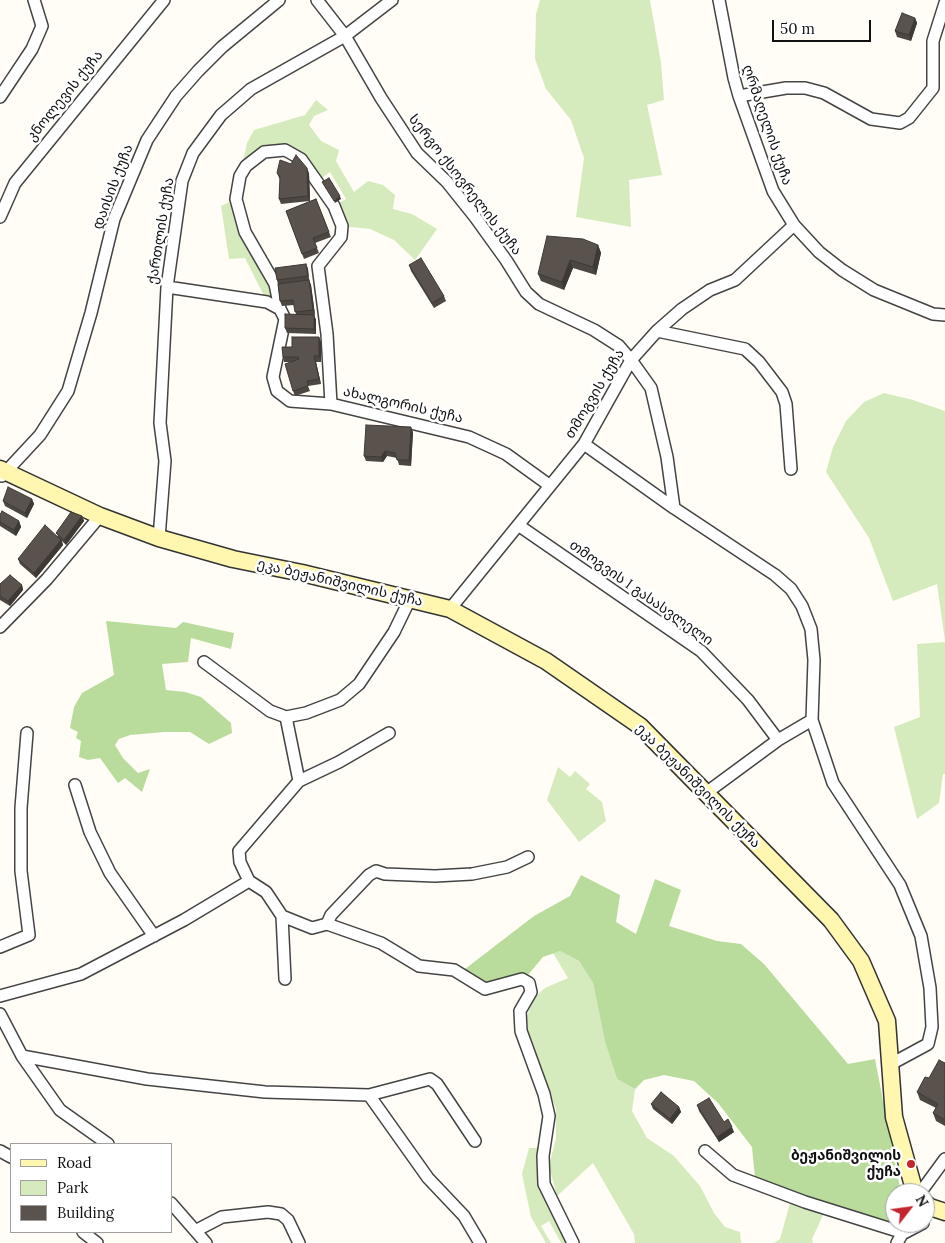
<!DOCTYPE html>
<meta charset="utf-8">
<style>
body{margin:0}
#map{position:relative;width:945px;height:1243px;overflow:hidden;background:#fffdf5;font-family:Lora,serif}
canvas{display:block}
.legend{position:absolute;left:10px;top:1143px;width:162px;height:90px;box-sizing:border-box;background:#fff;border:1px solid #a0a0a0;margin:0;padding:6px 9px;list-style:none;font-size:15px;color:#111}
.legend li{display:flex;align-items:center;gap:10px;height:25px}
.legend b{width:25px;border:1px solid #a0a0a0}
.north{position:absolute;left:885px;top:1183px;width:50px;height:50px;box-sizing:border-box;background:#fff;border:1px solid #a0a0a0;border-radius:50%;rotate:60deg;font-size:14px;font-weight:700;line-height:20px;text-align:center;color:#111}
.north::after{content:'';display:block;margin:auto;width:18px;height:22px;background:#c4262e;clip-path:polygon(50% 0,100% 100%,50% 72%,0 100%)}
.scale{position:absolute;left:772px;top:20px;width:99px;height:22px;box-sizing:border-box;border:2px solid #111;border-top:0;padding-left:6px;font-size:15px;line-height:18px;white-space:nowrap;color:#111;-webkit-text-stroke:4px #fff;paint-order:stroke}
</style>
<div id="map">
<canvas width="945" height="1243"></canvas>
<ul class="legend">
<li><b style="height:6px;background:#fff6b0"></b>Road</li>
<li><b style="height:14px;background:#d5ebbd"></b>Park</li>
<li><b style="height:14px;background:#5a524d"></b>Building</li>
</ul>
<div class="north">N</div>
<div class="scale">50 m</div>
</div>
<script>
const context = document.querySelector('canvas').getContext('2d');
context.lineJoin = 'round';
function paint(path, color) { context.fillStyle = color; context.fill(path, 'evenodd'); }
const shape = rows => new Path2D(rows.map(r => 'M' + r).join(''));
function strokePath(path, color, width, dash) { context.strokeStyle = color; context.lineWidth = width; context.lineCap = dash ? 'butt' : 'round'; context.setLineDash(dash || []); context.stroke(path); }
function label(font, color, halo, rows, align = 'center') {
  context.font = font + ' Lora,"Noto Sans Georgian",serif'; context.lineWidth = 5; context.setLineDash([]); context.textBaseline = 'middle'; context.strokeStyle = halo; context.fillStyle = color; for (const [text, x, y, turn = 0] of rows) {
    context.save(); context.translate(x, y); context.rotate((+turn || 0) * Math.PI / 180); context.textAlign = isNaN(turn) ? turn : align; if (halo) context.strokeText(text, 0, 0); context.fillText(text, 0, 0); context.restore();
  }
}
const green = shape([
 [540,0,650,0,661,63,664,100,647,105,662,175,629,180,631,227,576,217,584,158,571,120,546,89,535,59,536,14],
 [316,100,328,110,314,116,309,125,321,141,339,150,336,161,354,192,368,181,383,185,395,195,393,209,412,214,437,229,415,260,394,240,370,229,342,226,334,206,346,199,330,172,318,181,285,150,264,152,240,176,247,143,254,130,305,115],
 [236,199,279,297,267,302,245,258,229,259,221,206],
 [884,393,913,400,945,411,945,641,937,584,893,601,869,538,826,472,833,447,846,421,864,402],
 [945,642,945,774,943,774,939,803,917,819,894,727,920,717,917,644],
 [558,767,570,777,575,771,590,784,586,789,602,802,606,821,579,842,547,800],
 [560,951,579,961,593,983,605,1042,617,1079,635,1089,632,1111,647,1138,674,1156,700,1186,714,1213,725,1227,740,1232,741,1243,635,1243,634,1234,593,1163,557,1196,549,1166,556,1138,556,1109,528,1031,527,1016,534,998,545,988,568,978,553,953],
 [529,1148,537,1148,537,1171,542,1189,568,1243,561,1243,549,1221,541,1226,551,1243,546,1243,531,1217,522,1174],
 [790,1203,823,1215,812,1239,813,1243,774,1243,780,1239]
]);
const forest = shape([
 [106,621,176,628,183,622,234,633,231,649,191,638,188,662,162,664,166,690,185,692,201,697,231,723,232,733,209,744,190,732,164,732,130,735,119,739,115,745,123,758,138,773,150,769,142,792,125,778,118,783,100,758,88,760,79,757,81,741,76,738,78,732,70,728,74,707,82,693,114,675],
 [581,875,620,895,616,922,636,934,655,879,681,890,669,926,717,941,741,944,764,964,848,1064,875,1059,901,1193,895,1193,895,1223,900,1223,899,1226,798,1195,755,1178,752,1147,718,1103,694,1081,664,1075,644,1080,635,1089,617,1079,605,1042,593,983,579,961,560,951,543,957,528,975,486,987,465,969,534,916,570,896]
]);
const street = shape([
 [317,0,345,36,381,98,417,153,447,182,475,217,506,260,526,292,539,304,594,330,619,346,631,360,651,388,667,457,674,508],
 [719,0,734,78,739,96,773,191,794,225,819,252,842,270,874,290,933,314,945,315],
 [739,96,786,88,805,88,824,93,871,119,900,123,909,118,933,88,933,41,945,3],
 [0,97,32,49,42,26,34,0],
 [0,217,15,183,164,0],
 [167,287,267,302,280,309],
 [657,331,745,349,759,362,782,392,786,404,791,469],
 [331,404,327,334,318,266,341,237,342,226,334,206,301,159,285,150,264,152,246,166,240,176,236,199,245,232,275,284,280,309,285,319,273,377,277,391,290,401,331,404,469,437,506,454,549,485],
 [584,444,674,508,775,575,791,589,802,606,811,629,814,660,812,720,833,783,900,885,921,936,930,988,932,1027,928,1044,891,1064],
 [2,476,40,435,68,391,91,313,114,219,147,140,176,96,198,71,222,47,279,0],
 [518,525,701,651,748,700,778,740],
 [159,538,165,461,160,423,167,287,182,181,193,153,221,115,251,89,345,36,392,0],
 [450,609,584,444,631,360,657,331,682,309,710,290,735,280,794,225],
 [0,627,47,579,100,516],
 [204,662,270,711,286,717,299,781,239,851,240,862,249,881,266,892,282,916,285,979],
 [286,717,306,713,340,700,359,684,394,632,410,599],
 [299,781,339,762,389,733],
 [75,785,90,832,110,873,154,936],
 [706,793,778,740,812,720],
 [282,916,312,928,327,924,381,943,419,966,454,970,485,989,522,979,529,983,531,992,520,1011,521,1031,544,1094,549,1116,543,1156,544,1184,573,1243],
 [327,924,331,915,369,875,376,871,385,874,435,876,472,874,507,867,528,857],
 [0,947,29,935,21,871,21,808,27,733],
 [0,996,81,974,184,920,249,881],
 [0,1014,22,1056,60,1110,108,1144],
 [22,1056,147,1079,265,1092,369,1095,430,1079,437,1084,475,1141],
 [369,1095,428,1178,464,1216,480,1243],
 [0,1151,11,1157],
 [705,1151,733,1175,805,1202,904,1233,923,1223],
 [920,1193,945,1159],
 [171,1203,206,1243],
 [197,1230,222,1217,268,1212,281,1214,288,1220,299,1243],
 [83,1232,97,1243],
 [897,1243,906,1227]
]);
const secondary = shape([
 [0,469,100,516,159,538,233,559,302,573,450,609,546,661,640,726,831,920,861,961,887,1021,894,1117,915,1193],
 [925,1203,930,1207,945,1212]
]);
const wall = shape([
 [915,18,917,23,911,41,897,37,895,31],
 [277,173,309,173,310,201,281,204,279,199,280,180],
 [316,199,331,237,315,243,319,253,304,259,286,211],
 [598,245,601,253,596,275,573,268,564,290,541,281,538,274],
 [306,264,308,269,309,280,311,285,315,315,314,315,316,320,316,334,287,333,285,328,296,314,294,305,282,306,280,301,278,285,277,280],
 [409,265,444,296,446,301,434,308,411,271],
 [319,337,321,342,321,362,316,362,321,384,308,386,310,391,295,396,293,391,291,362,284,362,283,357],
 [413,432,411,466,399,465,397,458,387,456,383,462,366,461,364,456],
 [32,499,34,504,27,518,5,506,3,501],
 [0,515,19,521,21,527,16,536,0,526],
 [82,516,84,521,66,545,62,541,63,545,36,578,20,564,18,559,58,536,56,533],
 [0,584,22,585,23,590,10,606,0,600],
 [945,1063,945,1126,936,1121,933,1113,936,1108,920,1100,917,1092,929,1078],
 [651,1104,679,1107,681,1112,672,1124,653,1109],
 [697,1105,724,1122,734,1132,719,1142,699,1111]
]);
const shadedWall = shape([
 [915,18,917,23,911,41,909,35],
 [307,168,309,173,310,201,308,196],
 [340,196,341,199,335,203,334,201],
 [598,245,601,253,596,275,593,267],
 [570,260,573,268,564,290,562,282],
 [306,264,308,269,309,282],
 [309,280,311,285,315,315,313,310],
 [314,315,316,320,316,334,314,329],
 [319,337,321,342,321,362,319,356],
 [314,356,316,362,321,384,319,379],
 [411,427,413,432,411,466,409,460],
 [385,451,387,456,383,462,381,457],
 [32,499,34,504,27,518,25,513],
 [82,516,84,521,66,545,64,540],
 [19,521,21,527,16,536,14,530],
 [61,540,63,545,36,578,34,573],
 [22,585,23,590,10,606,8,601],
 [679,1107,681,1112,672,1124,670,1119],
 [732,1127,734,1132,719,1142,717,1137]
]);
const building = shape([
 [902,13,915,18,909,35,895,31,902,13],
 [296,155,307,168,308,196,279,199,280,177,277,173,280,160,291,164,296,155],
 [329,178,340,196,334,201,322,182,329,178],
 [316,199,329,232,313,238,317,248,302,254,286,211,316,199],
 [547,236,583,239,598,245,593,267,570,260,562,282,538,274,547,236],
 [421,258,444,296,432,303,409,265,421,258],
 [306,264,308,276,277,280,275,268,306,264],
 [309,280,313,310,295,312,293,300,280,301,278,284,309,280],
 [285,314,314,315,314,329,285,328,285,314],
 [292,337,319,337,319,356,314,356,319,379,307,381,308,386,293,391,285,364,299,359,298,357,283,357,282,347,292,347,292,337],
 [366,425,411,427,409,460,397,460,395,453,385,451,381,457,364,456,366,425],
 [8,487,32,499,25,513,3,501,8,487],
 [2,511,19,521,14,530,0,522,0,515,2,511],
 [71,512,82,516,64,540,56,533,71,512],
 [45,525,61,540,34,573,18,559,45,525],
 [10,575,22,585,8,601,0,596,0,584,10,575],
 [939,1060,945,1063,945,1120,933,1113,938,1104,917,1092,925,1077,929,1078,939,1060],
 [661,1092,679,1107,670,1119,651,1104,661,1092],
 [709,1098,724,1122,728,1119,732,1127,717,1137,697,1105,709,1098]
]);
const markers = [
 [911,1164,5,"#c4262e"]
];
const streetNames = [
 ["კნოლევის ქუჩა",65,96,-51],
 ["ღრმაღელის ქუჩა",767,125,71],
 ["სერგო ქსოვრელის ქუჩა",465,185,52],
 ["დაისის ქუჩა",113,187,-69],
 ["ქართლის ქუჩა",161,231,-81],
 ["თმოგვის ქუჩა",595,394,-59],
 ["ახალგორის ქუჩა",403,405,13],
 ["ეკა ბეჟანიშვილის ქუჩა",340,583,13],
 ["თმოგვის I გასასვლელი",641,593,35],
 ["ეკა ბეჟანიშვილის ქუჩა",698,786,45]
];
const poiNames = [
 ["ბეჟანიშვილის",901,1156],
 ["ქუჩა",901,1172]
];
paint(green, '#d5ebbd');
paint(forest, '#b9dc9c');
strokePath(street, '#444', 14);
strokePath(secondary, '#333', 19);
strokePath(street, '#fff', 11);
strokePath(secondary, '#fff6b0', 16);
paint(wall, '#4d4742');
paint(shadedWall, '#3f3936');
paint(building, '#5a524d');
strokePath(building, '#3f3936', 1);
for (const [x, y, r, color] of markers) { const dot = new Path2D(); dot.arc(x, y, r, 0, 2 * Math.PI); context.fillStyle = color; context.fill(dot); strokePath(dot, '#fff', 2); }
label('14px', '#111', '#fff', streetNames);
label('bold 14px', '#111', '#fff', poiNames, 'right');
</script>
